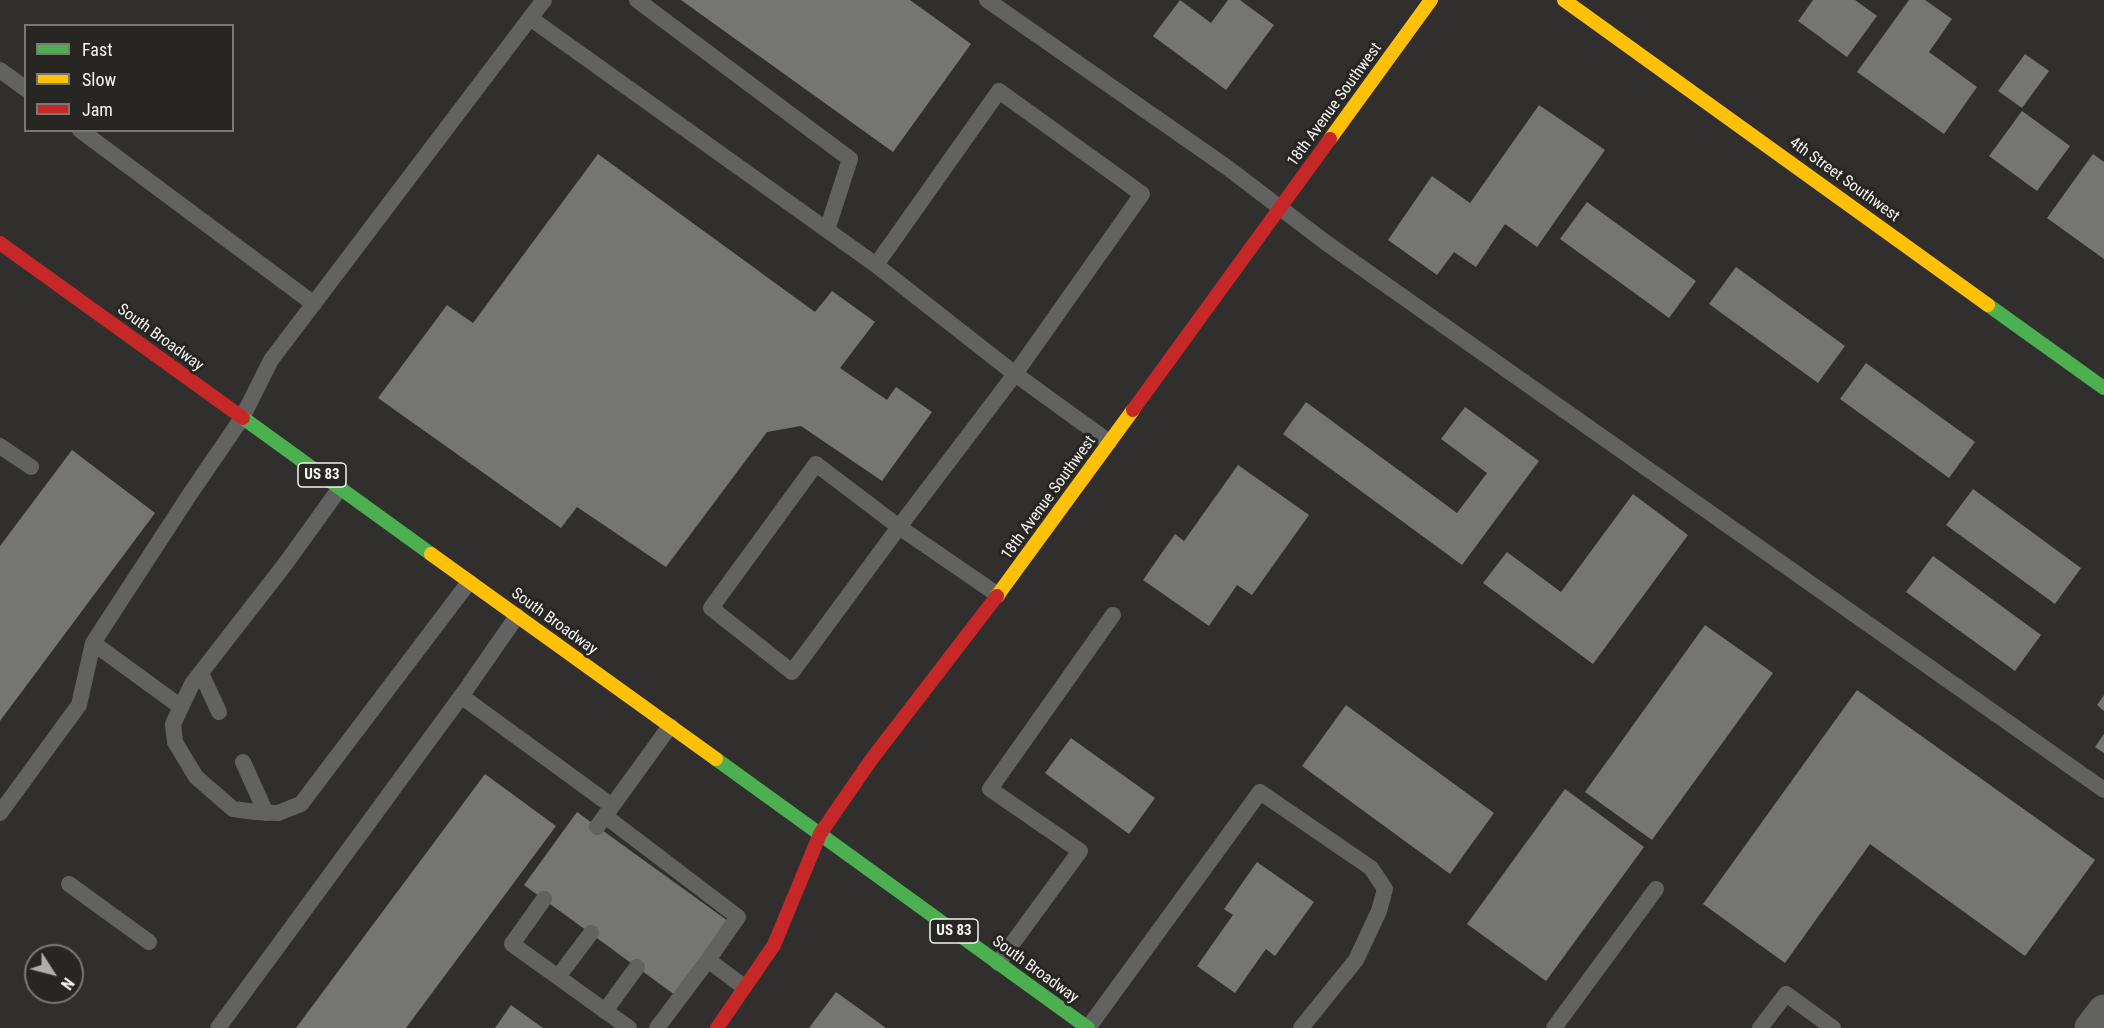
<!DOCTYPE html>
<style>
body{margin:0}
#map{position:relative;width:2104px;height:1028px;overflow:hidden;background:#302f2e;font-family:"Roboto Condensed",sans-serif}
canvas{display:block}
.legend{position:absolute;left:24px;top:24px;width:210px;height:108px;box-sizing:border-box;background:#272623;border:2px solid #797875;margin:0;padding:8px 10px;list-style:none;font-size:18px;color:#f4f3f1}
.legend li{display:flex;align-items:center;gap:12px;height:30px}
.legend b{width:30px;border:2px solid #797875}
.north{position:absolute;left:24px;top:944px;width:60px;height:60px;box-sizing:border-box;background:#272623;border:2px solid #797875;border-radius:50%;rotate:126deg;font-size:16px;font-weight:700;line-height:24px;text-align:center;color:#f4f3f1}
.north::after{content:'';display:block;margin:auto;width:21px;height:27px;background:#afaead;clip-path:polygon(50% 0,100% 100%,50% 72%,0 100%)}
</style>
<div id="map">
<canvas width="2104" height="1028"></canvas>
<ul class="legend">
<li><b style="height:8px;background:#4caf50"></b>Fast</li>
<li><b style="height:8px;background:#ffc107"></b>Slow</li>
<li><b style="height:8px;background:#c62828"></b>Jam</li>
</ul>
<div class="north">N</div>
</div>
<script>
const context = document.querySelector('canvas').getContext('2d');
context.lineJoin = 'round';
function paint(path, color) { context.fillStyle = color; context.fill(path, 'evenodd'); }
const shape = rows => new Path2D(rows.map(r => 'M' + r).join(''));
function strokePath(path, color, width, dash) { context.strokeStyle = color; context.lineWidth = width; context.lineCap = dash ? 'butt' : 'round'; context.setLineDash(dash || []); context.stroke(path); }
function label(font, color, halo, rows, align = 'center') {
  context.font = font + ' "Roboto Condensed",sans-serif'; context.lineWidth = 6; context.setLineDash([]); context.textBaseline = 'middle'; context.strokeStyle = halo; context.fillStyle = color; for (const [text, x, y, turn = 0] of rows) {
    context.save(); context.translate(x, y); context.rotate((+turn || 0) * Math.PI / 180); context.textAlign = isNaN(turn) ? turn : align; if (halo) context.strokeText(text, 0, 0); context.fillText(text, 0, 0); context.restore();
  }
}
const building = shape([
 [681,0,910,0,971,44,893,152],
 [1180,0,1211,23,1228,0,1240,0,1274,25,1226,90,1153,36],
 [1813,0,1855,0,1877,16,1847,57,1798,21],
 [1909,0,1925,0,1952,19,1929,52,1977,87,1944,134,1857,72],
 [2025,54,2049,71,2022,108,1998,91],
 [1539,105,1605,150,1537,247,1505,224,1476,267,1454,252,1437,275,1388,240,1432,176,1470,203],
 [2022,111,2070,146,2037,191,1989,156],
 [598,154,815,312,832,291,875,322,840,368,887,400,896,387,932,412,882,481,801,426,767,432,666,567,577,507,561,528,378,398,447,305,473,323],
 [2093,154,2104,162,2104,259,2047,218],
 [1587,202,1696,281,1669,318,1560,239],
 [1736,267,1845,346,1818,383,1709,304],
 [1866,363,1975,442,1949,478,1840,399],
 [1306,402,1457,513,1487,473,1441,439,1465,407,1539,461,1462,565,1283,434],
 [72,450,155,513,0,721,0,546],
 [1238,465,1309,515,1252,595,1237,585,1209,626,1143,580,1175,534,1184,541],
 [1973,489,2081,568,2055,604,1946,525],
 [1633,494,1688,535,1593,664,1483,583,1507,552,1561,592],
 [1933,556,2041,635,2015,671,1906,592],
 [1705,625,1773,673,1652,840,1585,792],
 [1857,690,2095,860,2025,956,1870,844,1785,963,1703,904],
 [2104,695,2104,711,2097,705],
 [1346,705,1494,813,1450,874,1302,766],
 [2104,734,2104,753,2095,747],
 [1071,738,1155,798,1129,834,1045,773],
 [485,774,556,826,406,1028,296,1028],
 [1565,789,1644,847,1546,981,1467,924],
 [577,812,728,921,675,995,524,885],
 [1257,862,1314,902,1275,956,1266,949,1235,993,1197,966,1233,915,1224,909],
 [836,992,886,1028,809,1028],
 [511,1005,543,1028,495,1028]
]);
const lane = shape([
 [637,0,850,159,827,230],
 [987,0,1228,168,1325,242,2104,790],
 [530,18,544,0],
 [0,70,26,89],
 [80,130,314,304],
 [876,265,999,91,1142,194,1015,374,899,527,792,672,711,608,816,464,899,527,998,595],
 [0,446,31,467],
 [340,488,286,563,192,684,173,724,175,742,196,777,233,809,255,812,278,813,301,804,469,582],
 [93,643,181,707],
 [201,673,219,712],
 [461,696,612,806],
 [243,762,266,813],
 [0,813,79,705,93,643,190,494,242,418,271,360,530,18,876,265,1015,374,1109,442],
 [605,816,738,917,708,960],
 [597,827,670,726],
 [69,884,149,942],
 [544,899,512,944,629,1028],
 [998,963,1080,851,990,789,1113,615],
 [558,977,591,933],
 [605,1011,637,967],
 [218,1028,465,691,517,616],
 [657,1028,708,960,744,987],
 [1088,1028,1260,792,1371,868,1385,889,1379,911,1356,960,1301,1028],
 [1554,1028,1656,889],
 [1760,1028,1786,994,1833,1028]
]);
const street = shape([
 [2091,1028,2104,1011]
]);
const fast = shape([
 [1988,305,2104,388],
 [243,418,431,554],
 [716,759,1088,1028]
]);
const slow = shape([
 [1564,0,1988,305],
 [1330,139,1431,0],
 [431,554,716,759],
 [997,596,1133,410]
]);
const jam = shape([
 [0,243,243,418],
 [1133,410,1330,139],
 [717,1028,774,945,820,834,871,760,997,596]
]);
const shields = [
 [322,475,48],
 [954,931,48]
];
const shieldNames = [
 ["US 83",322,475],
 ["US 83",954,931]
];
const streetNames = [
 ["18th Avenue Southwest",1335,105,-54],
 ["4th Street Southwest",1844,180,36],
 ["South Broadway",160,338,36],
 ["18th Avenue Southwest",1049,498,-54],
 ["South Broadway",554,622,36],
 ["South Broadway",1035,970,36]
];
paint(building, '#757574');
strokePath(lane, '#626260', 16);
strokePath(street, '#626260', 33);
strokePath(fast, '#4caf50', 14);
strokePath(slow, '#ffc107', 14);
strokePath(jam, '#c62828', 14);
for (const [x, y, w] of shields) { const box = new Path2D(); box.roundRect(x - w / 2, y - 12, w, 24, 4.5); context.fillStyle = '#272623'; context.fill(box); strokePath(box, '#f4f3f1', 1.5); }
label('bold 15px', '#f4f3f1', null, shieldNames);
label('16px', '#f4f3f1', '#272623', streetNames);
</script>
